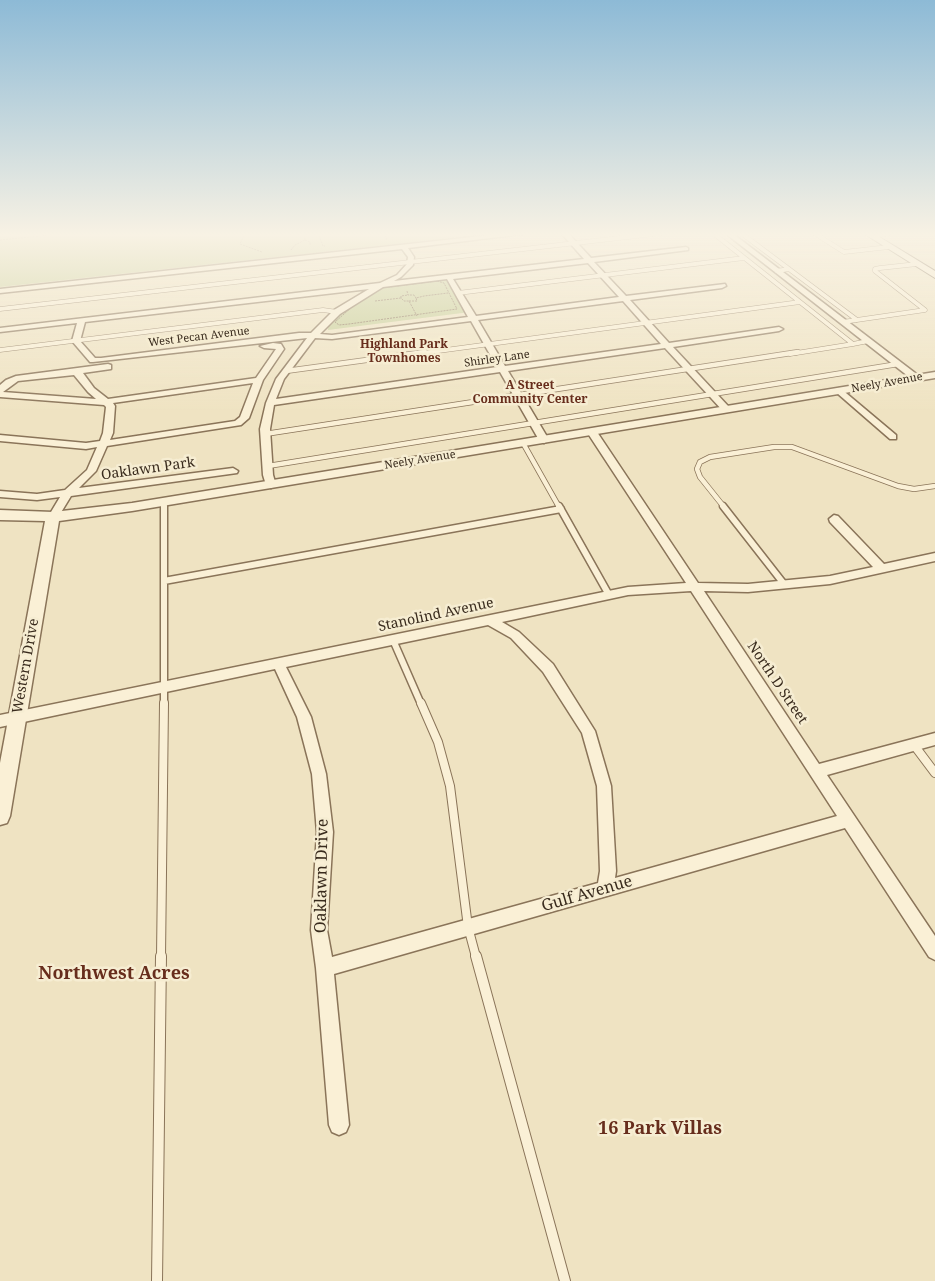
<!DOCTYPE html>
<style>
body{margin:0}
canvas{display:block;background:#efe3c2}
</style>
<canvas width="935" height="1281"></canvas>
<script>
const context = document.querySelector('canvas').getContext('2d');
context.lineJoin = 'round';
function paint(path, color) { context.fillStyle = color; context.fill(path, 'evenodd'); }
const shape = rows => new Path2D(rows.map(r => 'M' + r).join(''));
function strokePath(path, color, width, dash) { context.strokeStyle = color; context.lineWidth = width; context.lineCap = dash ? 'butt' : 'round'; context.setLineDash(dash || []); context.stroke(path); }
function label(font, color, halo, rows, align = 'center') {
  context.font = font + ' "Noto Serif",serif'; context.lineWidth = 5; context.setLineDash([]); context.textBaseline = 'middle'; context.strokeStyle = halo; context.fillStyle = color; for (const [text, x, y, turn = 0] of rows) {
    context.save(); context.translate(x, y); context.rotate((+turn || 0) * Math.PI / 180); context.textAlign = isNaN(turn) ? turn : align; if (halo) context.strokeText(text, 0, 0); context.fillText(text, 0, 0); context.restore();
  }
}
const green = shape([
 [0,233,498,233,0,287],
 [449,277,470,312,328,330,329,319,383,285]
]);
const path = shape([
 [249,233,243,237,240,244,262,252],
 [318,233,323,246,325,246],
 [384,233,387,239,385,239],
 [32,236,39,233],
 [0,240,70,233],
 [305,240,310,242,310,245],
 [291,250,295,245,305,240,304,233],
 [437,281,444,283,457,309,349,324,339,325,335,322,353,306,381,288,437,281],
 [407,291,408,295,414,295,416,298],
 [401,298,401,296,408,295],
 [375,301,401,298,404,301,409,301,417,316],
 [409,301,417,301,416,298,424,296,448,293]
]);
const serviceFar4 = shape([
 [713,233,853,344,868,341],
 [741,233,789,269,777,271],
 [814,233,844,252,889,247],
 [871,236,891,233],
 [789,269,857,320],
 [458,293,744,258],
 [0,309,663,233],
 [843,322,925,310,875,271,875,269,880,268,917,264],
 [0,350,323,310,337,312],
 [416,354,800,302],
 [790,354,853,344]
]);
const serviceFar3 = shape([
 [286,371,425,352],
 [265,434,798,352],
 [523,443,559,507],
 [268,466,898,364],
 [164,502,164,507],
 [724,507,700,477,697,469,700,462,710,457,774,447,792,447,898,486,914,489,935,486]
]);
const serviceFar2 = shape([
 [559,506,609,595],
 [723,506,784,584],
 [164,581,561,509],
 [393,640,421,704],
 [164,704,164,506]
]);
const serviceFar1 = shape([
 [421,703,438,742,450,786,468,927,476,957],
 [914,745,935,773],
 [161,957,164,703]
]);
const service = shape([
 [476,956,565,1281],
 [157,1281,161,956]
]);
const minor = shape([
 [509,233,531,233,408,248,414,257,413,265,401,277,394,281,584,259,561,233,568,233,591,258,686,247,688,248,688,250,594,262,626,296,725,284,726,286,722,288,630,300,669,343,779,327,783,329,779,331,673,347,729,407,729,411,726,412,723,411,665,348,508,371,549,440,544,443,539,440,500,372,274,405,270,429,273,475,276,485,271,488,266,485,263,475,260,429,266,403,276,379,307,338,93,362,90,362,72,341,77,323,0,332,0,328,380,283,397,275,407,264,408,257,402,249,0,293,0,289,509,233],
 [588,263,619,297,476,316,453,279,588,263],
 [447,279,468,317,332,335,320,334,340,314,383,287,447,279],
 [369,289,334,310,311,333,299,333,101,358,95,358,80,341,85,322,369,289],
 [623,301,661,344,505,366,478,320,623,301],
 [471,321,497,367,276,399,284,379,315,338,332,339,471,321],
 [725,233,732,233,919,376,919,380,913,380,725,233],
 [273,343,281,344,284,349,263,380,249,418,241,425,107,446,96,471,79,488,233,468,238,471,237,473,71,496,57,519,53,521,48,517,60,497,37,500,0,497,0,491,37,494,65,490,87,470,97,447,86,449,0,441,0,435,86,443,100,441,103,433,106,407,104,405,0,397,0,385,6,380,16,376,108,364,111,365,111,369,83,373,94,388,108,399,256,378,276,349,264,348,260,346,273,343],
 [74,375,88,392,96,399,3,392,18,381,74,375],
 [253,383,240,417,235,421,110,440,113,433,115,406,113,403,253,383],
 [840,388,896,435,896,439,890,439,837,393,837,389,840,388],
 [592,429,597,432,698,583,748,584,830,576,873,567,830,522,829,519,834,515,838,516,884,564,935,553,935,561,830,584,748,592,704,591,819,764,935,733,935,745,827,775,935,936,935,960,929,957,845,828,334,974,349,1125,346,1132,339,1135,332,1132,329,1125,316,968,311,930,317,832,312,774,297,717,275,669,0,727,0,715,628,587,686,583,587,432,592,429],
 [691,591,837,816,615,878,616,871,611,786,595,731,553,664,519,632,502,622,628,595,691,591],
 [488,625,511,638,543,672,582,733,597,786,600,871,598,883,332,957,327,930,333,832,326,774,311,717,286,667,488,625]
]);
const tertiary = shape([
 [935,372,935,378,132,511,59,521,10,816,7,823,0,825,0,763,45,521,0,520,0,510,53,512,132,503,935,372]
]);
const secondary = shape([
 [863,233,873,233,935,271,935,278,863,233]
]);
const farStreetnames = [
 ["West Pecan Avenue",199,337,-7],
 ["Shirley Lane",497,359,-8],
 ["Neely Avenue",887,383,-10],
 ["Neely Avenue",420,460,-9]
];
const farNeighbourhoodnames = [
 ["Highland Park",404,345],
 ["Townhomes",404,359],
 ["A Street",530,386],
 ["Community Center",530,400]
];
const streetNames = [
 ["Oaklawn Park",148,469,-8],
 ["Stanolind Avenue",436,615,-12],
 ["Western Drive",26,666,-80],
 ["North D Street",777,683,56]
];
const nearStreetnames = [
 ["Oaklawn Drive",322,876,-89],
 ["Gulf Avenue",587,894,-16]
];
const nearNeighbourhoodnames = [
 ["Northwest Acres",114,974],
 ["16 Park Villas",660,1129]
];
paint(green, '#c6ce96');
strokePath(serviceFar4, '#8a7459', 5);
strokePath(serviceFar3, '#8a7459', 6);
strokePath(serviceFar2, '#8a7459', 9);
strokePath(serviceFar1, '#8a7459', 10);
strokePath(service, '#8a7459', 12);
strokePath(minor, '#8a7459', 3);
strokePath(tertiary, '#8a7459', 3);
strokePath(secondary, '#6b553c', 2);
strokePath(path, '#8a7459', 1, [2, 1]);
strokePath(serviceFar4, '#faf0d6', 4);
strokePath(serviceFar3, '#faf0d6', 4.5);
strokePath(serviceFar2, '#faf0d6', 6);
strokePath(serviceFar1, '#faf0d6', 8);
strokePath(service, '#faf0d6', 10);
paint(minor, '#faf0d6');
paint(tertiary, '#faf0d6');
paint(secondary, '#faf0d6');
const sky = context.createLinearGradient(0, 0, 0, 412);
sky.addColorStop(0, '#8dbad6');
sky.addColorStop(0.57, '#f8f2e4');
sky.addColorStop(1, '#f8f2e400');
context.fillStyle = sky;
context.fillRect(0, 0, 935, 412);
label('11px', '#392b1d', '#f6edd2', farStreetnames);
label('bold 12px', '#672d1c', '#f6edd2', farNeighbourhoodnames);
label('14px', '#392b1d', '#f6edd2', streetNames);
label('16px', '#392b1d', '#f6edd2', nearStreetnames);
label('bold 18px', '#672d1c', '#f6edd2', nearNeighbourhoodnames);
</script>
